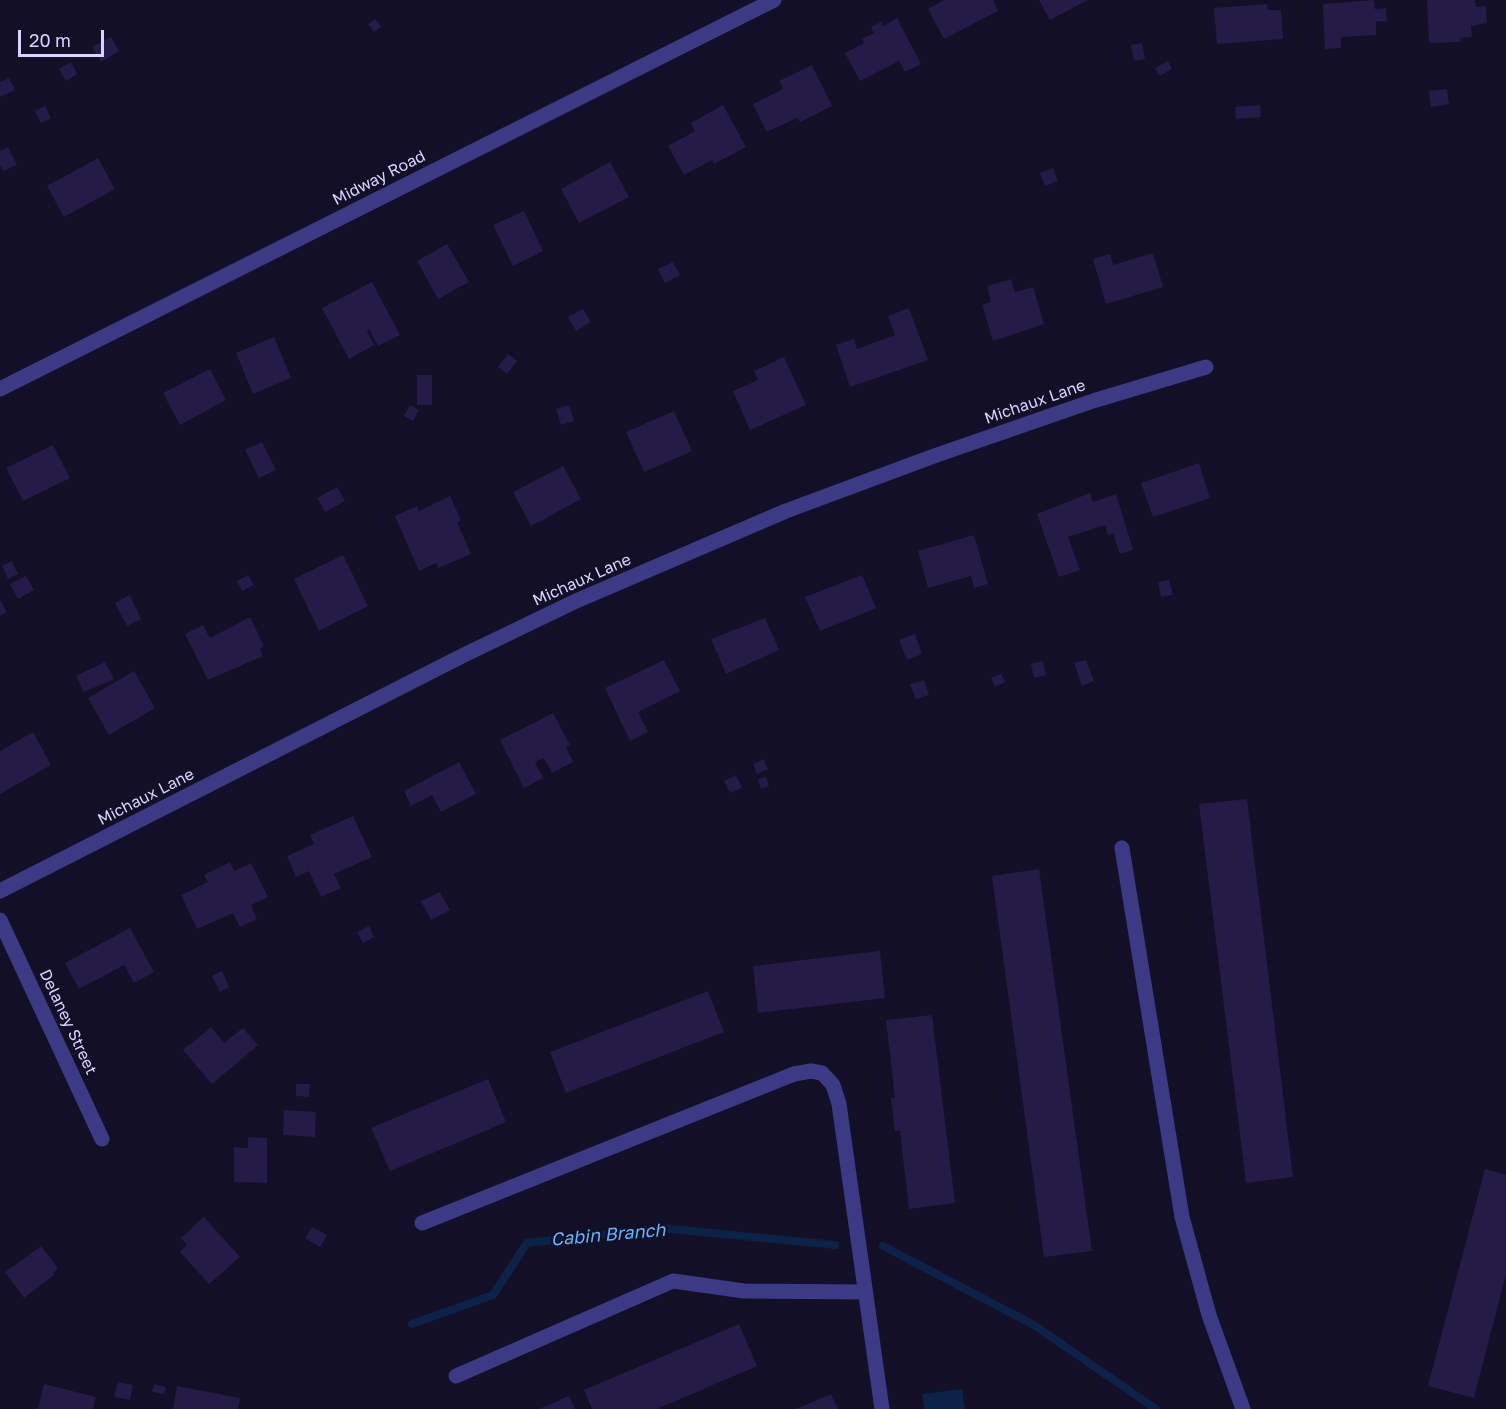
<!DOCTYPE html>
<style>
body{margin:0}
#map{position:relative;width:1506px;height:1409px;overflow:hidden;background:#130f26;font-family:"Golos Text",sans-serif}
canvas{display:block}
.scale{position:absolute;left:18px;top:30px;width:86px;height:27px;box-sizing:border-box;border:3px solid #d9d4ff;border-top:0;padding-left:8px;font-size:18px;line-height:21px;white-space:nowrap;color:#d9d4ff;-webkit-text-stroke:4px #130f26;paint-order:stroke}
</style>
<div id="map">
<canvas width="1506" height="1409"></canvas>
<div class="scale">20 m</div>
</div>
<script>
const context = document.querySelector('canvas').getContext('2d');
context.lineJoin = 'round';
function paint(path, color) { context.fillStyle = color; context.fill(path, 'evenodd'); }
const shape = rows => new Path2D(rows.map(r => 'M' + r).join(''));
function strokePath(path, color, width, dash) { context.strokeStyle = color; context.lineWidth = width; context.lineCap = dash ? 'butt' : 'round'; context.setLineDash(dash || []); context.stroke(path); }
function label(font, color, halo, rows, align = 'center') {
  context.font = font + ' "Golos Text",sans-serif'; context.lineWidth = 5; context.setLineDash([]); context.textBaseline = 'middle'; context.strokeStyle = halo; context.fillStyle = color; for (const [text, x, y, turn = 0] of rows) {
    context.save(); context.translate(x, y); context.rotate((+turn || 0) * Math.PI / 180); context.textAlign = isNaN(turn) ? turn : align; if (halo) context.strokeText(text, 0, 0); context.fillText(text, 0, 0); context.restore();
  }
}
const water = shape([
 [962,1389,965,1409,924,1409,922,1394]
]);
const stream = shape([
 [883,1246,1034,1325,1156,1409],
 [412,1324,493,1295,527,1243,661,1228,835,1245]
]);
const building = shape([
 [944,0,993,0,998,11,944,39,928,9],
 [1039,0,1088,0,1050,20],
 [1374,0,1375,9,1386,8,1387,21,1376,22,1376,35,1341,37,1341,48,1325,49,1323,4],
 [1427,0,1475,0,1476,7,1486,6,1487,23,1471,26,1472,37,1460,38,1461,42,1429,43],
 [1267,4,1268,10,1281,10,1283,39,1217,44,1214,8],
 [897,18,921,64,905,72,899,61,860,81,845,53,864,43,862,39,874,33,871,27,881,22,883,26],
 [375,19,381,27,374,32,368,24],
 [111,37,119,51,101,62,92,47],
 [1142,43,1145,59,1134,61,1131,45],
 [1168,61,1172,69,1160,76,1155,68],
 [71,62,77,74,66,81,59,69],
 [812,65,832,106,800,122,797,118,767,132,753,104,783,89,779,81],
 [9,78,15,90,0,97,0,82],
 [1447,89,1449,104,1431,107,1429,91],
 [723,105,746,147,714,164,712,160,684,175,668,146,695,131,691,123],
 [1260,105,1261,117,1236,119,1235,107],
 [45,106,51,118,41,123,35,111],
 [8,147,17,165,4,171,0,165,0,151],
 [98,158,115,189,64,217,47,186],
 [610,162,629,197,579,223,561,189],
 [1053,168,1058,181,1045,186,1040,173],
 [524,211,543,251,513,266,493,225],
 [447,244,469,282,438,299,417,261],
 [1153,253,1163,287,1106,304,1093,259,1110,254,1113,265],
 [673,262,680,275,665,283,658,269],
 [1011,279,1015,292,1033,287,1044,324,993,341,982,305,991,302,987,286],
 [372,282,400,335,378,346,369,329,367,331,374,345,349,359,322,308],
 [909,308,928,360,850,387,836,345,854,339,857,349,895,335,888,316],
 [583,309,591,322,576,331,568,317],
 [274,337,291,378,253,394,236,353],
 [508,354,517,361,507,374,498,367],
 [784,357,806,405,750,430,733,391,758,380,754,371],
 [210,369,226,400,180,425,163,393],
 [417,375,432,375,432,405,417,405],
 [410,405,419,410,413,421,404,416],
 [569,405,574,421,561,425,556,409],
 [674,411,692,451,644,472,626,432],
 [262,442,276,470,259,478,245,450],
 [53,445,70,478,23,501,6,468],
 [1199,463,1210,498,1153,517,1141,483],
 [563,466,581,499,531,526,513,492],
 [337,487,345,501,325,512,317,498],
 [1090,493,1093,502,1116,494,1133,550,1120,554,1113,533,1108,535,1105,525,1068,537,1080,570,1059,577,1037,514],
 [450,496,461,520,457,522,471,554,438,568,436,563,419,571,395,516,417,506,419,511],
 [974,535,988,584,974,588,971,576,928,588,918,551],
 [343,555,368,606,319,631,294,579],
 [12,561,18,574,8,579,2,566],
 [248,575,254,585,242,591,237,581],
 [862,575,876,608,820,631,805,597],
 [26,576,34,590,18,599,10,584],
 [1169,580,1173,595,1161,597,1158,582],
 [130,595,141,619,127,626,115,603],
 [0,600,7,612,0,616],
 [250,617,264,646,260,649,263,656,208,680,185,634,203,625,210,638],
 [765,618,779,650,726,674,711,639],
 [915,634,922,654,907,660,899,640],
 [664,660,680,691,638,712,648,732,630,741,605,688],
 [1086,660,1094,681,1082,686,1074,663],
 [1043,661,1046,675,1034,678,1031,664],
 [105,662,114,679,84,692,76,676],
 [134,671,155,708,109,735,88,698],
 [1001,674,1005,682,995,687,991,678],
 [924,680,929,695,916,699,910,684],
 [553,713,570,745,566,747,573,762,552,773,544,758,535,762,543,778,524,788,500,740],
 [33,732,51,765,0,794,0,751],
 [764,759,768,769,757,774,753,764],
 [459,762,476,794,441,812,432,795,411,806,404,791],
 [736,775,742,788,730,793,724,781],
 [766,777,769,786,761,789,758,779],
 [1247,799,1293,1177,1246,1183,1199,804],
 [353,816,372,857,334,874,341,888,321,897,309,871,296,877,287,856,314,844,310,835],
 [230,862,234,871,251,863,268,897,251,905,257,919,240,927,233,913,197,929,181,895,208,882,204,875],
 [1039,869,1092,1251,1044,1257,992,876],
 [440,892,450,910,431,920,421,901],
 [369,926,374,937,363,943,357,932],
 [130,928,154,972,134,983,124,965,79,989,65,963],
 [880,951,885,998,758,1013,753,966],
 [222,971,229,987,220,992,212,976],
 [708,991,724,1032,566,1093,550,1052],
 [932,1015,955,1203,909,1209,900,1131,895,1131,891,1098,895,1098,886,1020],
 [211,1027,224,1043,243,1028,258,1045,212,1084,183,1050],
 [488,1079,506,1122,390,1171,371,1128],
 [296,1084,310,1084,309,1097,296,1096],
 [284,1110,316,1112,315,1137,283,1135],
 [248,1137,267,1138,267,1183,234,1182,234,1147,248,1148],
 [1485,1169,1506,1175,1506,1274,1474,1398,1428,1386],
 [204,1217,240,1257,209,1284,180,1252,187,1245,181,1238],
 [312,1227,327,1235,320,1247,305,1238],
 [41,1246,58,1268,53,1273,54,1275,24,1298,5,1272],
 [739,1324,757,1366,657,1409,592,1409,584,1390],
 [118,1382,133,1385,130,1400,114,1397],
 [44,1384,96,1397,93,1409,38,1409],
 [154,1384,166,1387,164,1394,152,1392],
 [177,1386,240,1398,238,1409,173,1409],
 [831,1394,838,1409,796,1409],
 [569,1396,575,1409,539,1409]
]);
const minor = shape([
 [0,389,774,0],
 [1122,848,1182,1217,1209,1315,1243,1409],
 [0,891,464,655,576,601,786,511,934,456,1093,401,1206,367],
 [0,920,102,1139],
 [422,1223,794,1074,811,1071,822,1073,833,1085,839,1104,882,1409],
 [456,1376,673,1281,744,1291,865,1292]
]);
const streetNames = [
 ["Midway Road",379,178,-27],
 ["Michaux Lane",1035,402,-19],
 ["Michaux Lane",582,580,-24],
 ["Michaux Lane",146,797,-27],
 ["Delaney Street",68,1022,65]
];
const waterNames = [
 ["Cabin Branch",608,1235,-5]
];
paint(water, '#0c2248');
strokePath(stream, '#0c2248', 8);
paint(building, '#241b47');
strokePath(minor, '#3d3a85', 15);
label('16px', '#d9d4ff', '#130f26', streetNames);
label('italic 18px', '#62b6ff', '#130f26', waterNames);
</script>
